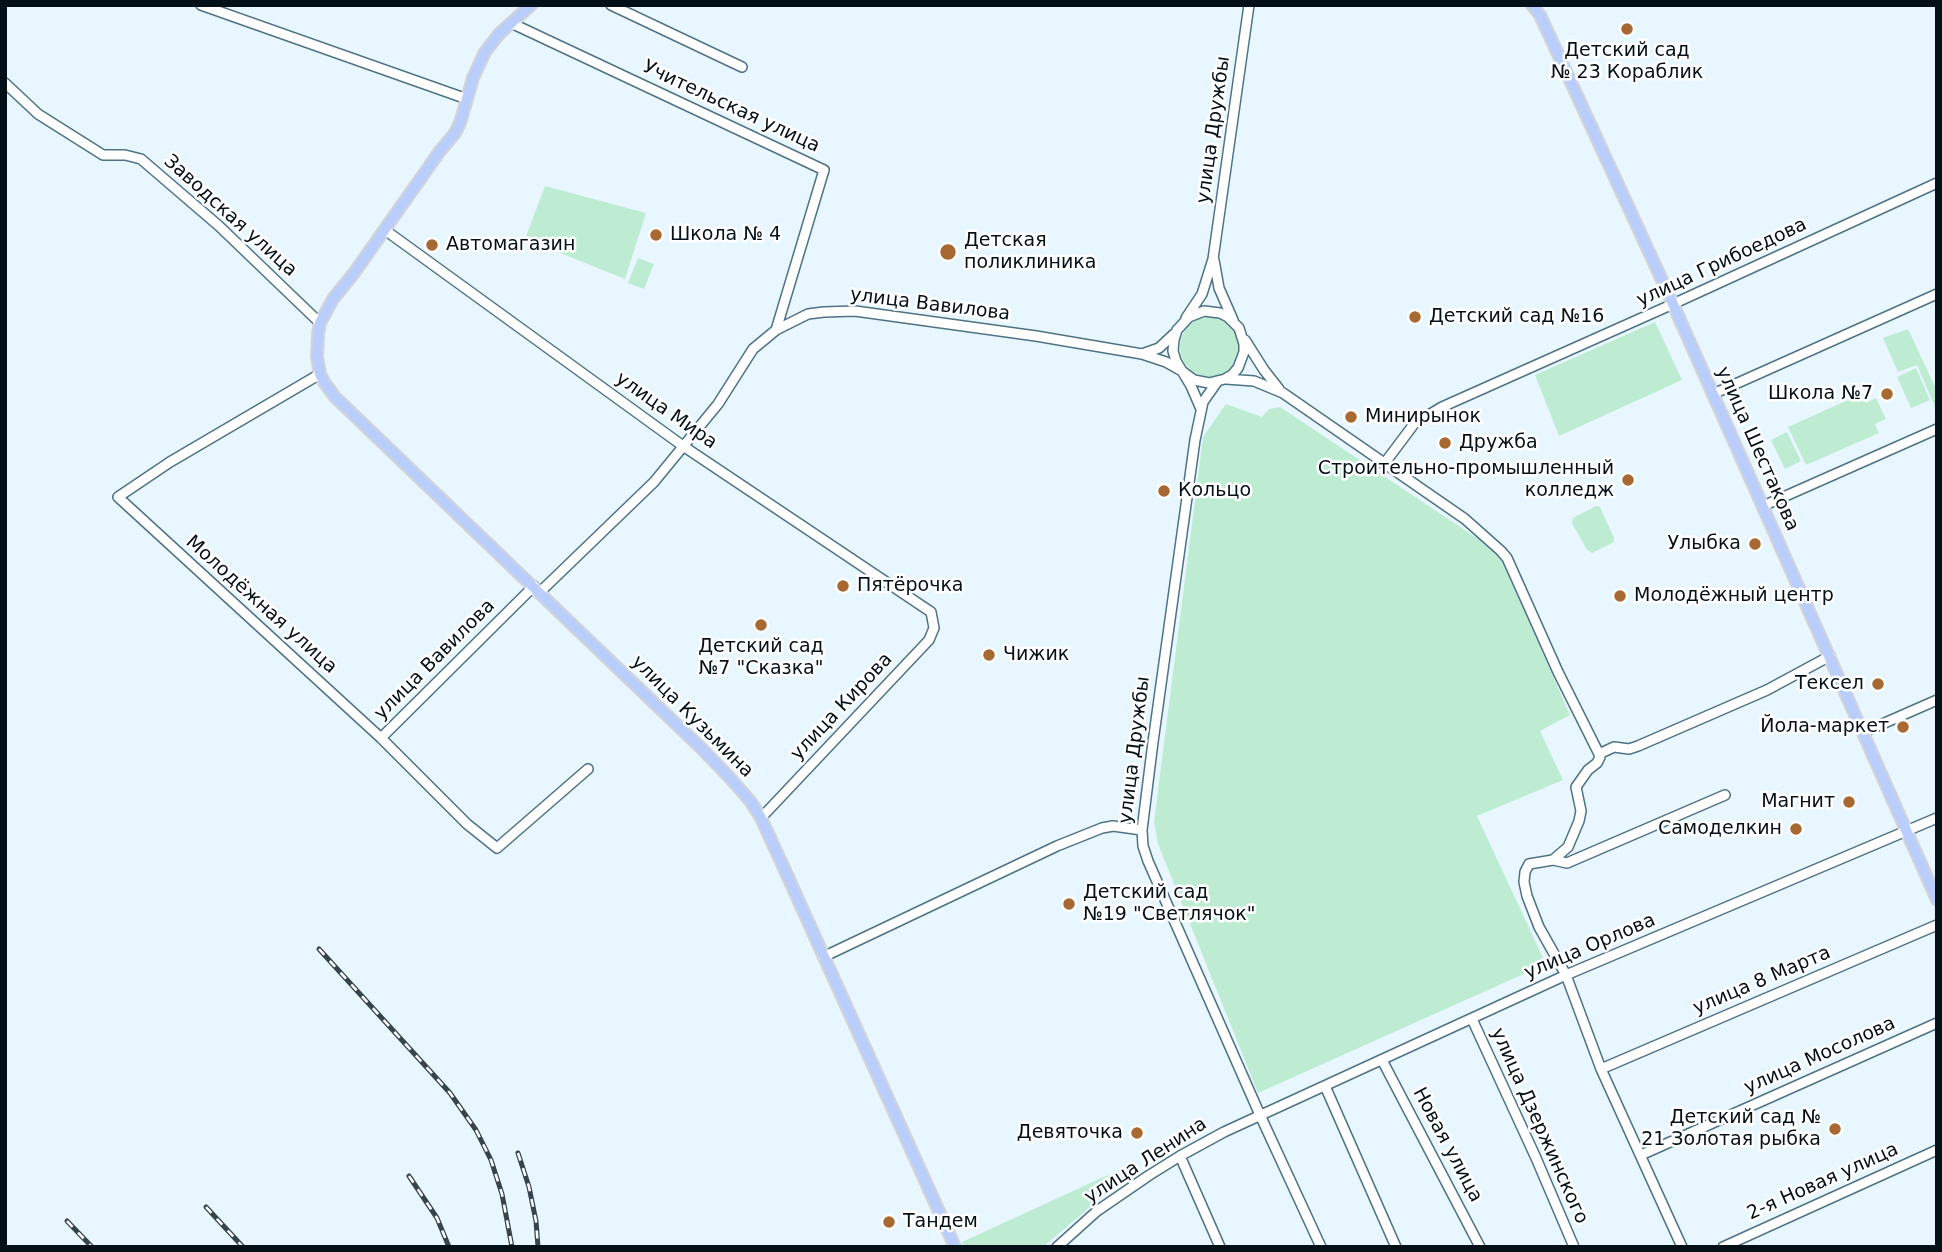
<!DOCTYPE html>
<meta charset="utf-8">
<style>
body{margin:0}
#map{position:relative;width:1942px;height:1252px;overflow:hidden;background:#e8f7ff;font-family:"DejaVu Sans",sans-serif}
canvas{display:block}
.frame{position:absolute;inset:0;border:7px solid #041017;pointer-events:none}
</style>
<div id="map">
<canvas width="1942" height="1252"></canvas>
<div class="frame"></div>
</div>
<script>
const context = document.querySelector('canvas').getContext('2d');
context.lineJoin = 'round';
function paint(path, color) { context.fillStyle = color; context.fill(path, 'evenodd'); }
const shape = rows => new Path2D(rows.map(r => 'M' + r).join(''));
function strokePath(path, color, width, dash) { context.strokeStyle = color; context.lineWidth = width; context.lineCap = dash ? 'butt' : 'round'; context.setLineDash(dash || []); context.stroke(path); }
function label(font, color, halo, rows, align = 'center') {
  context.font = font + ' "DejaVu Sans",sans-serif'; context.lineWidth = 5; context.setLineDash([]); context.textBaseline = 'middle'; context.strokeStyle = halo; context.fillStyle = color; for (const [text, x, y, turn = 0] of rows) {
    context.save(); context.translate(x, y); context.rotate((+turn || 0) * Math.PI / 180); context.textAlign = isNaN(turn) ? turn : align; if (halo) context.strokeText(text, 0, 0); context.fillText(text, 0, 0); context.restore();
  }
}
const green = shape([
 [545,186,646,213,625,279,525,239],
 [638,258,654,264,644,289,628,283],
 '1180 347a30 30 0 1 1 60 0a30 30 0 1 1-60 0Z',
 [1655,322,1682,380,1559,436,1535,375],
 [1908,329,1937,391,1936,409,1917,365,1898,372,1883,338],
 [1916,368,1930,400,1911,408,1897,377],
 [1861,394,1866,403,1876,398,1886,419,1875,424,1879,433,1806,465,1788,427],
 [1226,404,1262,417,1269,409,1280,407,1489,546,1502,561,1570,715,1540,731,1563,780,1477,816,1546,964,1258,1093,1158,844,1154,822,1203,437],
 [1787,432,1801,461,1785,469,1771,440],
 [1596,506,1600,507,1614,538,1614,542,1592,553,1587,550,1572,523,1573,518],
 [1121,1169,1123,1179,1043,1247,964,1247,962,1242]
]);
const minor = shape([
 [201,5,467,99],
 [611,5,742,67],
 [511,23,824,170,776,330],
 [5,83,38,114,103,155,125,155,141,159,219,226,320,323],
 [385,230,683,446,931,612,934,628,929,640,761,818],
 [1214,260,1219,288,1233,320],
 [1186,318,1202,294,1213,259,1249,5],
 [1245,340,1264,370,1279,389],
 [1142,354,1159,348,1174,334],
 [320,374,170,462,118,497,381,738,467,824,497,848,588,769],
 [1226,379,1254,381,1283,393,1465,519,1501,551,1507,558,1558,672,1599,754],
 [1217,382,1203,402,1195,440,1153,742,1142,830,1143,846,1148,861,1260,1115,1321,1247],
 [1713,394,1937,294],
 [1384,464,1414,424,1442,407,1673,304,1937,183],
 [1763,506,1937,429],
 [540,592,654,482,718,404,753,349,776,330,808,314,824,312,855,311,1036,336,1142,354,1166,362,1182,371,1194,380,1209,383,1225,379,1232,375,1238,368,1244,352,1244,344,1239,328,1228,317,1220,313,1204,311,1189,317,1177,330,1174,340,1173,351,1176,361,1191,386,1201,409],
 [1864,732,1937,700],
 [381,738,534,586],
 [1599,754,1600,757,1597,763,1588,770,1576,787,1581,811,1579,821,1568,847,1553,860,1529,864,1525,872,1524,882,1527,896,1539,927,1566,975,1601,1069,1682,1247],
 [1599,754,1614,747,1629,749,1638,746,1767,690,1830,656],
 [1553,860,1567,863,1725,795],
 [823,957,1057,846,1102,828,1113,826,1142,830],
 [1472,1019,1536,1158,1574,1247],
 [1382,1060,1480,1247],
 [1601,1069,1937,925],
 [1325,1086,1396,1247],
 [1641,1155,1937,1023],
 [1180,1156,1220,1247],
 [1057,1247,1097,1211,1148,1176,1180,1156,1224,1132,1566,975,1937,818],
 [1723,1247,1937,1150]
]);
const major = shape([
 [531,5,499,34,485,52,473,78,460,123,455,133,440,151,354,273,333,299,320,323,318,334,317,357,320,374,324,382,335,397,700,747,730,778,751,802,761,818,783,866,955,1247],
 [1532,5,1540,15,1673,304,1937,900]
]);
const rail = shape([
 [319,949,450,1093,476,1130,491,1160,502,1194,512,1247],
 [518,1153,529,1187,536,1221,538,1247],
 [409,1176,437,1218,449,1247],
 [206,1207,243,1247],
 [67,1221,92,1247]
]);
const markers = [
 [1627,29,7,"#a86831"],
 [656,235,7,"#a86831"],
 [432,245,7,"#a86831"],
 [948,252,9,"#a86831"],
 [1415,317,7,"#a86831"],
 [1887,394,7,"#a86831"],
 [1351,417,7,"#a86831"],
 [1445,443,7,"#a86831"],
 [1628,480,7,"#a86831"],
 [1164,491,7,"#a86831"],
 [1755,544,7,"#a86831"],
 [843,586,7,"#a86831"],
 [1620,596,7,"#a86831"],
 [761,625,7,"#a86831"],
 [989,655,7,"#a86831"],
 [1878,684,7,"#a86831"],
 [1903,727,7,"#a86831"],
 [1849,802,7,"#a86831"],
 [1796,829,7,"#a86831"],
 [1069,904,7,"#a86831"],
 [1835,1129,7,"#a86831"],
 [1137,1133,7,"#a86831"],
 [889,1222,7,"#a86831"]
];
const poiNames = [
 ["Детский сад",1627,51,"center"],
 ["№ 23 Кораблик",1627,73,"center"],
 ["Школа № 4",670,235],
 ["Детская",964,241],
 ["поликлиника",964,263],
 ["Автомагазин",446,245],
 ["Детский сад №16",1429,317],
 ["Школа №7",1873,394,"right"],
 ["Минирынок",1365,417],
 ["Дружба",1459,443],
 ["Строительно-промышленный",1614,469,"right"],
 ["колледж",1614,491,"right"],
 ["Кольцо",1178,491],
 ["Улыбка",1741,544,"right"],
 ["Пятёрочка",857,586],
 ["Молодёжный центр",1634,596],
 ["Детский сад",761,647,"center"],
 ["№7 \"Сказка\"",761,669,"center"],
 ["Чижик",1003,655],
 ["Тексел",1864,684,"right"],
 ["Йола-маркет",1889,727,"right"],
 ["Магнит",1835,802,"right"],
 ["Самоделкин",1782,829,"right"],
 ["Детский сад",1083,893],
 ["№19 \"Светлячок\"",1083,915],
 ["Детский сад №",1821,1118,"right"],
 ["21 Золотая рыбка",1821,1140,"right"],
 ["Девяточка",1123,1133,"right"],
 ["Тандем",903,1222]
];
const streetNames = [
 ["Учительская улица",731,107,25],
 ["улица Дружбы",1214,130,-82],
 ["Заводская улица",230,216,42],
 ["улица Грибоедова",1722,263,-25],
 ["улица Вавилова",930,305,7],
 ["улица Мира",666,411,35],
 ["улица Шестакова",1757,449,66],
 ["Молодёжная улица",261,605,42],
 ["улица Вавилова",435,660,-45],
 ["улица Кирова",842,707,-47],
 ["улица Кузьмина",692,717,45],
 ["улица Дружбы",1135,750,-83],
 ["улица Орлова",1590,947,-23],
 ["улица 8 Марта",1762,981,-23],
 ["улица Мосолова",1820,1056,-24],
 ["улица Дзержинского",1539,1126,66],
 ["Новая улица",1447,1145,62],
 ["улица Ленина",1146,1161,-33],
 ["2-я Новая улица",1823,1182,-24]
];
paint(green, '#beecd3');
strokePath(minor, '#4f7284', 12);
strokePath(major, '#d2d4d5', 14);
strokePath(minor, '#fff', 9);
strokePath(major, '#b9cefd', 10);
strokePath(rail, '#37444b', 5);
strokePath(rail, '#fff', 2.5, [8]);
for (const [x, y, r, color] of markers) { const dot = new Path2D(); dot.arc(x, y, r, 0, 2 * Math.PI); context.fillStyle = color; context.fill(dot); strokePath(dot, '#fff', 2.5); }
label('19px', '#041017', '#fff', poiNames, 'left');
label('19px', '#041017', '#fff', streetNames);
</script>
